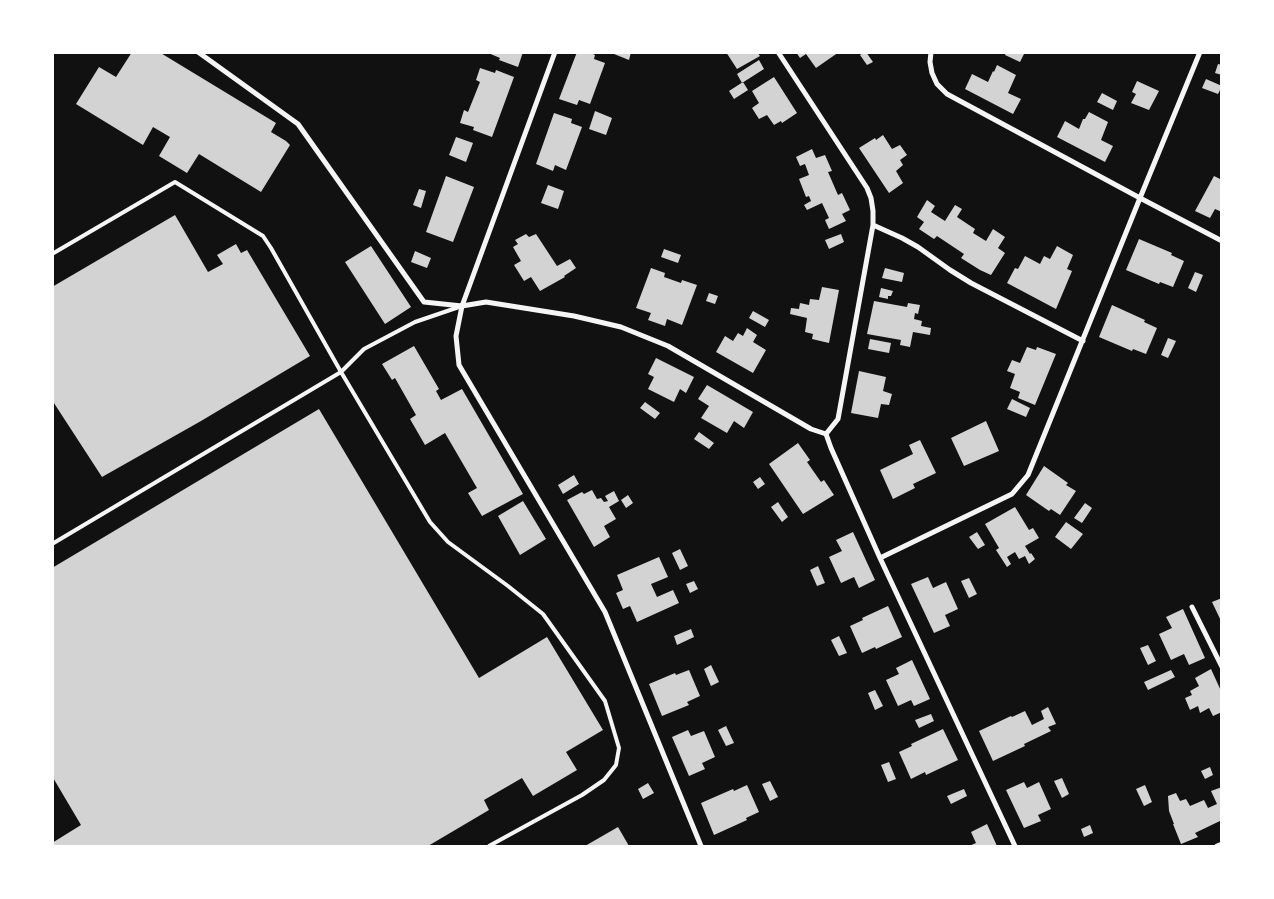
<!DOCTYPE html>
<style>
body{margin:0}
#map{position:relative;width:1274px;height:899px;overflow:hidden;background:#111;font-family:"Titillium Web",sans-serif}
canvas{display:block}
.frame{position:absolute;inset:0;border:54px solid #fff;pointer-events:none}
</style>
<div id="map">
<canvas width="1274" height="899"></canvas>
<div class="frame"></div>
</div>
<script>
const context = document.querySelector('canvas').getContext('2d');
context.lineJoin = 'round';
function paint(path, color) { context.fillStyle = color; context.fill(path, 'evenodd'); }
const shape = rows => new Path2D(rows.map(r => 'M' + r).join(''));
function strokePath(path, color, width, dash) { context.strokeStyle = color; context.lineWidth = width; context.lineCap = dash ? 'butt' : 'round'; context.setLineDash(dash || []); context.stroke(path); }
const building = shape([
 [132,52,159,52,276,123,271,132,286,141,290,145,261,192,199,154,187,173,159,156,170,137,153,127,143,145,76,104,99,67,116,77],
 [486,52,523,52,518,67,499,60,500,58],
 [577,52,589,52,595,55,594,59,605,63,590,104,579,100,577,105,559,99],
 [609,52,631,52,629,60],
 [726,52,757,52,760,56,737,69],
 [796,52,839,52,816,68,806,54,800,58],
 [864,52,866,52,873,62,867,65,860,55],
 [1006,52,1022,52,1024,54,1020,62,1005,55],
 [759,60,764,69,742,83,737,74],
 [1218,64,1222,65,1222,75,1215,73],
 [997,65,1016,75,1008,93,1021,99,1013,114,965,89,972,74,988,82,993,71,994,72],
 [480,68,495,73,496,70,514,77,492,137,473,130,474,127,460,123,464,110,468,112,480,82,476,80],
 [774,77,797,113,782,123,781,121,774,125,767,115,759,119,752,108,759,103,752,91],
 [1206,79,1222,86,1218,94,1202,88],
 [1137,81,1159,91,1149,110,1131,103,1136,94,1132,92],
 [743,82,748,90,734,99,729,91],
 [1102,93,1117,101,1113,110,1097,102],
 [595,111,612,118,606,135,589,129],
 [1089,112,1108,122,1101,140,1113,146,1105,162,1057,137,1065,121,1079,129,1083,119,1085,119],
 [554,113,572,119,571,123,582,127,566,170,555,165,553,171,536,164],
 [883,135,892,149,900,145,907,155,900,160,903,165,896,171,903,183,889,193,859,148,875,138,876,140],
 [456,137,473,143,466,162,449,155],
 [812,149,816,158,825,155,832,171,828,172,838,195,842,193,850,210,842,214,846,221,829,229,825,220,829,218,822,203,807,210,804,205,811,201,809,196,806,197,799,179,809,175,805,164,800,166,796,157],
 [446,176,474,187,453,242,426,232],
 [1214,176,1222,180,1222,212,1215,209,1210,218,1195,211],
 [548,185,564,191,558,209,541,203],
 [419,189,426,191,421,208,413,205],
 [927,200,935,206,931,212,945,221,955,205,962,209,957,217,975,229,973,233,986,241,993,229,1005,237,998,248,1005,253,991,275,980,270,961,258,964,254,937,236,934,239,919,229,924,222,917,217],
 [175,215,208,272,223,264,217,255,236,244,241,253,247,250,310,356,201,421,102,477,52,400,52,287],
 [526,234,529,237,536,234,557,266,570,259,576,268,564,276,565,277,540,291,531,277,524,281,514,265,521,261,513,247,518,244,515,240],
 [841,234,844,242,829,249,825,240],
 [1139,239,1172,253,1171,255,1184,261,1173,287,1160,282,1159,284,1126,270],
 [371,246,411,307,385,324,345,262],
 [1057,246,1073,255,1067,269,1072,271,1056,309,1007,283,1015,268,1018,269,1025,256,1040,264,1044,256,1050,259],
 [664,249,681,255,678,263,661,257],
 [415,251,431,258,427,268,411,262],
 [651,268,665,273,664,277,681,283,682,280,697,285,682,325,667,319,665,326,648,320,651,313,636,308],
 [885,268,904,273,902,282,882,278],
 [1195,272,1203,275,1196,292,1188,288],
 [822,287,839,290,829,343,812,339,813,334,805,332,807,318,790,314,791,308,799,309,800,303,809,305,810,299,819,300],
 [881,288,893,291,891,296,888,296,888,299,879,297],
 [709,293,718,296,715,304,706,301],
 [874,301,907,307,908,303,920,305,918,314,915,313,914,319,922,321,921,326,931,328,930,335,913,332,910,347,900,345,901,340,867,334],
 [1112,305,1145,320,1144,322,1157,328,1146,354,1133,349,1132,351,1099,337],
 [753,311,769,320,765,327,749,318],
 [747,328,757,335,753,342,766,350,753,373,716,352,725,336,733,341,738,333,743,336],
 [1168,338,1176,341,1168,358,1161,355],
 [870,339,891,343,889,353,868,349],
 [414,346,439,389,436,391,441,400,462,389,523,494,482,516,468,493,477,488,445,433,425,445,410,419,416,415,395,378,392,380,382,364],
 [1027,347,1036,350,1037,347,1056,354,1035,405,1018,398,1020,392,1010,388,1015,374,1007,371,1012,360,1020,363],
 [656,358,694,377,686,393,680,389,674,402,648,389,654,377,648,374],
 [859,371,886,377,883,391,892,394,889,405,881,404,878,418,851,413],
 [707,385,753,412,744,428,734,421,727,433,701,418,709,406,698,399],
 [1012,399,1030,408,1026,417,1007,409],
 [645,402,660,413,655,419,640,408],
 [319,409,479,678,547,637,603,730,566,752,577,770,533,796,522,778,484,800,489,810,428,846,52,846,52,843,81,825,52,776,52,568],
 [986,421,999,451,964,466,951,438],
 [699,432,714,443,709,449,694,439],
 [920,440,936,473,913,484,915,488,893,499,880,470,913,454,909,445],
 [798,443,810,460,807,462,821,482,824,480,834,495,803,514,769,464],
 [1044,466,1068,483,1066,485,1076,491,1060,515,1051,509,1049,511,1026,495],
 [574,475,579,484,563,494,558,485],
 [760,477,765,484,758,489,753,482],
 [592,490,597,499,601,498,604,502,608,501,605,496,614,491,619,501,609,507,616,519,604,526,610,537,594,547,567,500,582,492,584,494],
 [628,495,633,503,626,508,621,500],
 [523,501,546,539,520,555,498,516],
 [778,502,788,517,782,522,771,507],
 [1085,503,1092,508,1082,523,1074,518],
 [1015,507,1029,530,1033,528,1039,538,1025,546,1030,554,1031,553,1035,559,1029,564,1025,556,1019,559,1015,552,1007,557,1011,564,1007,567,996,550,999,548,985,524],
 [1066,522,1083,534,1071,549,1055,537],
 [853,532,875,580,859,588,854,577,841,583,829,557,842,551,836,540],
 [977,532,985,545,978,549,969,537],
 [680,549,688,566,680,570,672,553],
 [659,557,668,577,651,584,657,597,673,590,679,603,637,622,630,606,623,609,616,593,623,590,617,575],
 [818,566,825,583,817,586,810,570],
 [928,577,933,588,946,582,958,609,945,615,950,626,934,633,911,584],
 [969,578,977,594,969,598,961,581],
 [694,581,698,589,690,593,686,584],
 [1222,598,1222,623,1212,602],
 [888,606,902,637,876,649,875,647,862,653,850,626,863,620,862,618],
 [1183,609,1205,658,1189,665,1184,654,1171,660,1159,634,1172,628,1166,617],
 [691,629,694,637,677,645,674,636],
 [839,636,847,653,839,656,831,640],
 [1148,645,1156,661,1148,665,1140,648],
 [912,660,930,699,914,706,911,700,898,706,886,680,899,674,896,668],
 [711,665,719,682,711,686,704,669],
 [1211,669,1222,693,1222,712,1213,716,1209,708,1200,713,1198,706,1190,710,1185,698,1192,695,1190,691,1199,686,1195,678],
 [689,670,700,696,687,702,689,705,662,716,649,684,675,673,676,675],
 [1171,670,1175,677,1148,690,1144,682],
 [875,690,883,706,875,710,868,693],
 [1048,707,1056,724,1048,727,1051,731,1024,744,1025,746,993,761,979,731,1011,716,1012,717,1025,711,1032,725,1044,719,1041,711],
 [931,714,934,721,919,728,915,720],
 [726,726,734,743,726,746,718,730],
 [943,729,958,760,926,775,925,772,911,779,899,752,912,746,911,744],
 [688,730,691,736,704,731,715,757,702,763,705,769,689,776,672,737],
 [889,762,896,779,888,782,881,765],
 [1210,767,1213,775,1205,779,1201,771],
 [1062,778,1069,794,1062,798,1054,781],
 [770,781,778,797,770,801,762,784],
 [1024,782,1027,788,1039,782,1051,809,1038,815,1041,821,1024,828,1006,790],
 [648,783,654,793,643,799,638,789],
 [747,785,759,812,746,818,747,820,714,835,701,803,733,789,734,791],
 [1145,785,1152,802,1144,806,1136,789],
 [1222,787,1222,820,1195,833,1198,837,1181,844,1173,824,1174,824,1169,811,1168,796,1176,793,1180,801,1186,799,1190,806,1204,800,1208,808,1217,804,1211,791],
 [964,789,967,796,951,804,947,796],
 [987,824,997,846,969,846,976,843,971,832],
 [1090,825,1093,833,1084,837,1081,829],
 [618,827,629,846,585,846]
]);
const service = shape([
 [52,254,175,182,263,236,271,248,341,372,430,522,448,542,508,586,543,614,605,701,619,748,616,765,604,780,582,795,489,846],
 [52,544,341,372,364,349,415,322,459,307]
]);
const minor = shape([
 [198,52,298,124,424,302,462,306,486,302,574,316,621,327,668,346,811,429,826,434,831,448,880,558,1015,846],
 [555,52,462,306,456,336,459,365,605,612,701,846],
 [778,52,867,188,871,198,873,211,873,225,902,238,918,247,950,270,971,283,1083,341],
 [931,52,930,62,932,73,937,84,947,94,1140,198,1222,241],
 [826,434,838,419,873,225],
 [880,558,1012,494,1028,475,1140,198,1200,52],
 [1192,607,1222,667],
 [1217,846,1222,844]
]);
paint(building, '#d3d3d3');
strokePath(service, '#f5f5f5', 4);
strokePath(minor, '#f5f5f5', 5);
</script>
